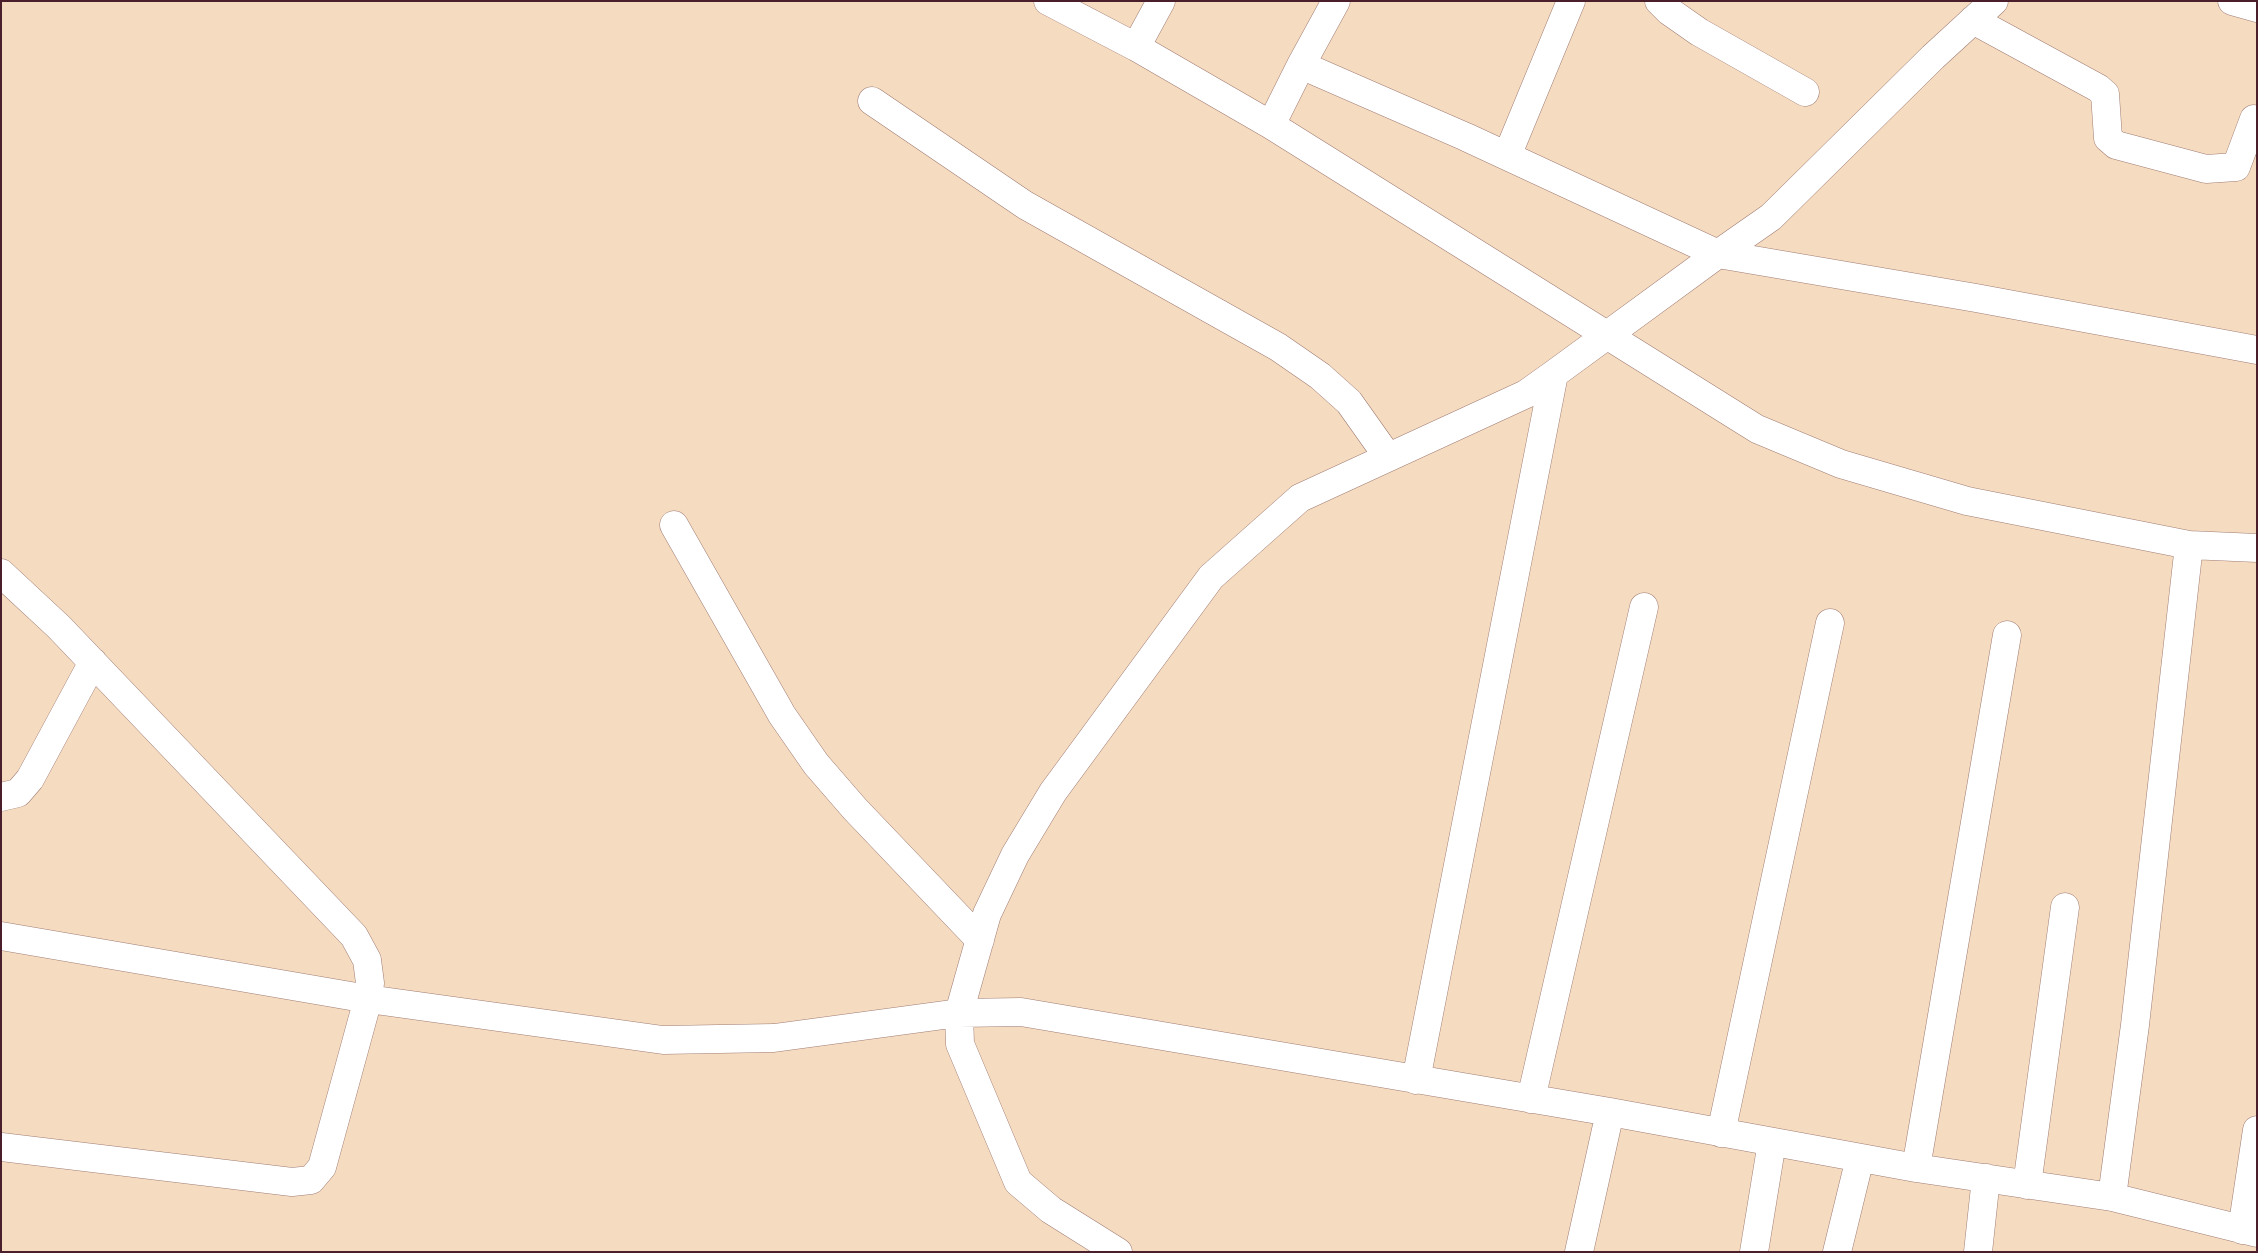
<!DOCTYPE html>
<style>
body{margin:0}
#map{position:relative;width:2258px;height:1253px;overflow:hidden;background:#f5dbbf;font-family:"Gochi Hand",sans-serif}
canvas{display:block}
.frame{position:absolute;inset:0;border:2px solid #4a1f2b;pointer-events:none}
</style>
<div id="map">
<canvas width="2258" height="1253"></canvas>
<div class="frame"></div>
</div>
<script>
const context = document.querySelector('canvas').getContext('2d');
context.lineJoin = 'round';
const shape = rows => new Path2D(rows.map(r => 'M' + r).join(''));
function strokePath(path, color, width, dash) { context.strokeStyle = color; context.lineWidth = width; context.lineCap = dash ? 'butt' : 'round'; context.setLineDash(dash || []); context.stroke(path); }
const minor = shape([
 [1048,1,1136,47,1271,125,1757,429,1841,464,1967,501,2189,545,2257,548],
 [1659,1,1669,11,1699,32,1805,92],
 [2232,1,2257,8],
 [1973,20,2098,88,2105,94,2108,138,2116,145,2206,169,2236,167,2254,119],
 [1136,47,1161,1],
 [1301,65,1466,137,1718,254,1976,298,2257,350],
 [872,101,1025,205,1278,347,1320,376,1349,402,1388,457],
 [1271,125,1301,65,1336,1],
 [1507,156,1571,1],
 [674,525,782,715,816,764,855,809,980,940],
 [1,573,59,627,354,936,367,960,370,983,368,999,322,1167,311,1180,292,1182,1,1147],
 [1,797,18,793,30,779,93,662],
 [1,936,368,999,663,1040,774,1038,959,1013,1021,1012,1610,1112,1916,1168,2112,1197,2257,1233],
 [1416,1080,1554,374],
 [1531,1099,1644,607],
 [1721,1133,1830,623],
 [1916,1168,2007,635],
 [2027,1185,2065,907],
 [2112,1197,2135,1025,2189,545],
 [2242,1230,2257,1130],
 [1118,1252,1051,1210,1018,1182,960,1044,959,1013,987,914,1015,855,1053,792,1211,577,1300,498,1526,394,1554,374,1718,254,1771,217,1933,57,1994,1],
 [1579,1252,1610,1112],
 [1754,1252,1772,1142],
 [1837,1252,1860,1158],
 [1978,1252,1986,1178]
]);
strokePath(minor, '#a07d75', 29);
strokePath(minor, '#fff', 28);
</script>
